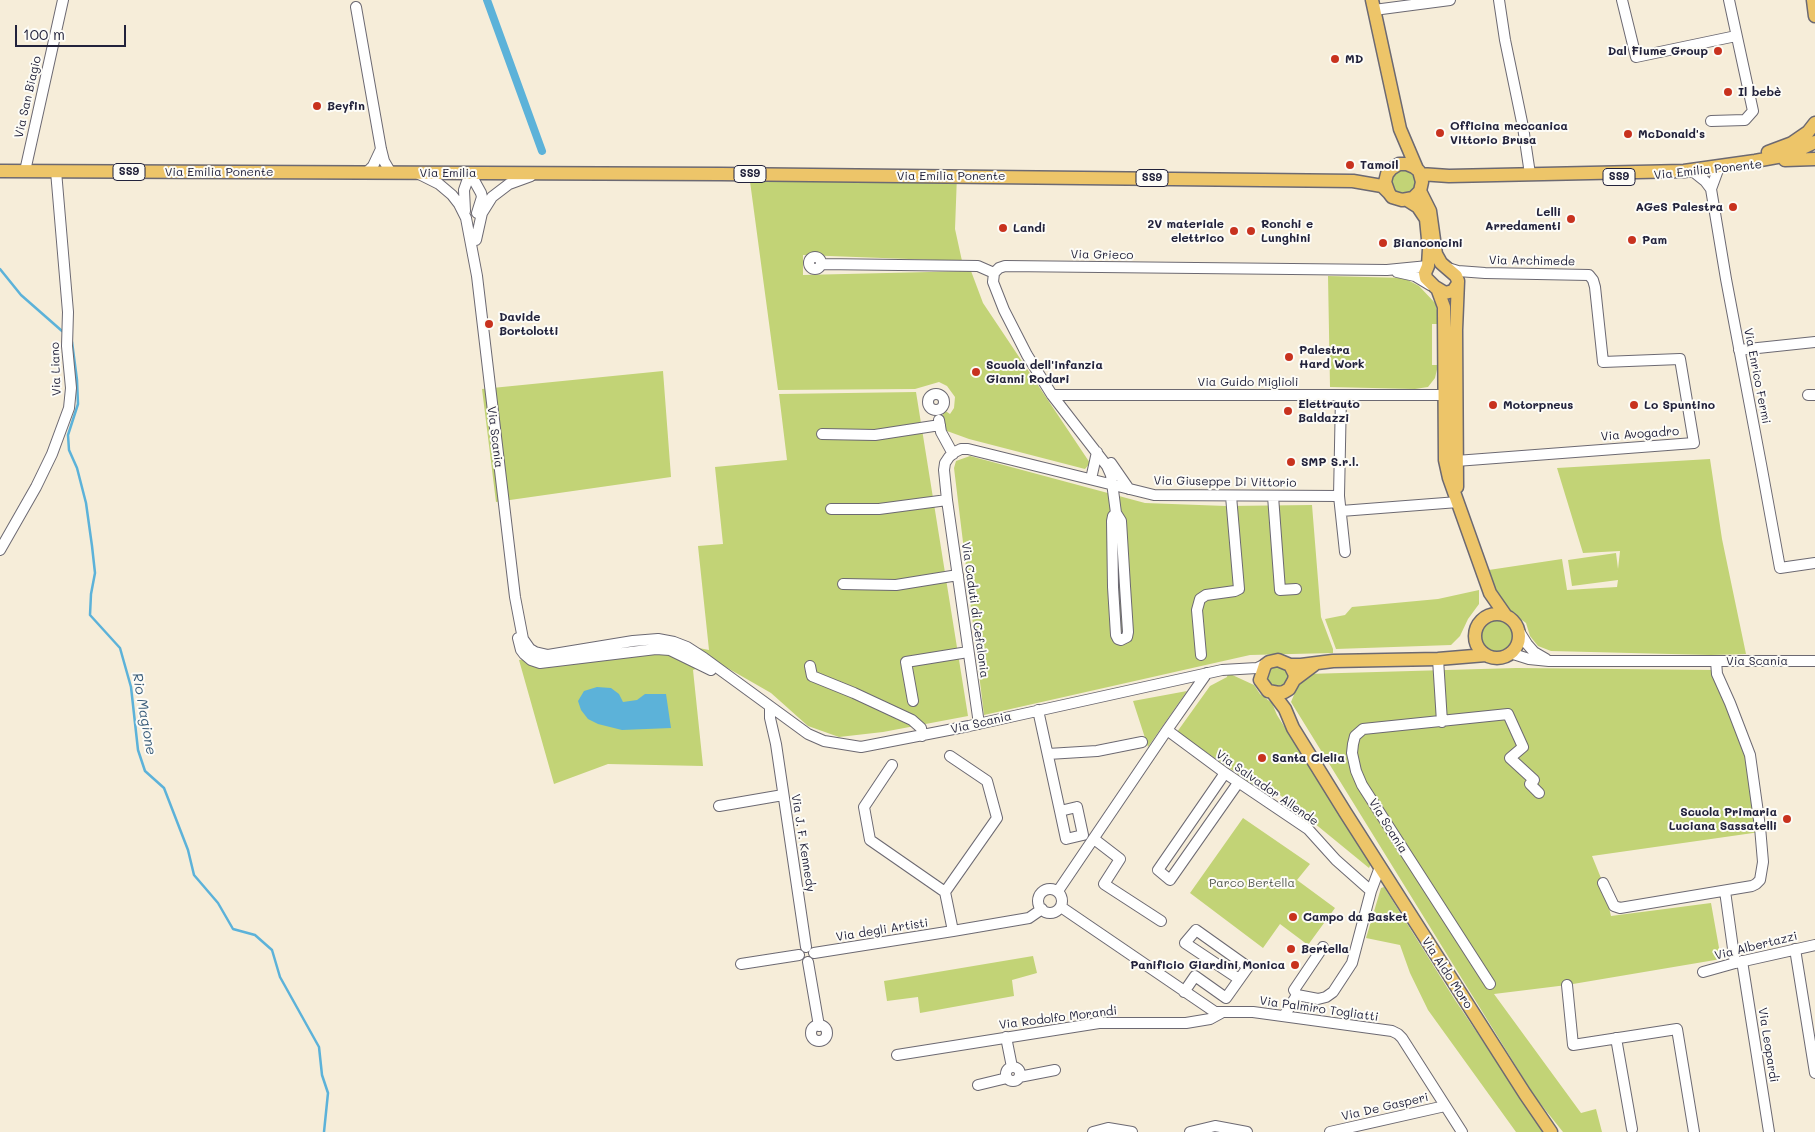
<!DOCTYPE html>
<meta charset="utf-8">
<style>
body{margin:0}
#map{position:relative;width:1815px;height:1132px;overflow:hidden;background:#f6edd9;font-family:Mali,sans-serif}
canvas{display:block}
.scale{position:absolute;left:15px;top:25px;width:111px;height:22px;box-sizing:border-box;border:2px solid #22223b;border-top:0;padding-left:6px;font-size:15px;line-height:18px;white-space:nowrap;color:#22223b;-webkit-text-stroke:4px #fdfcf7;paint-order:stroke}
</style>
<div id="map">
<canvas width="1815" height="1132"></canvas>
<div class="scale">100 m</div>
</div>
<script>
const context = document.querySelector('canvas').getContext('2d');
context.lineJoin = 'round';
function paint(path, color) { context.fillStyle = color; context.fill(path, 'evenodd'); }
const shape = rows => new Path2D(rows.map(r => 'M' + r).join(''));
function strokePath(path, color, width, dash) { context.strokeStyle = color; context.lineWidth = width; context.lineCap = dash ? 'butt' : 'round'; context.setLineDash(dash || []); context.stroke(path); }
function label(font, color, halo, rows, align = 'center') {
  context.font = font + ' Mali,sans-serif'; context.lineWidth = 4; context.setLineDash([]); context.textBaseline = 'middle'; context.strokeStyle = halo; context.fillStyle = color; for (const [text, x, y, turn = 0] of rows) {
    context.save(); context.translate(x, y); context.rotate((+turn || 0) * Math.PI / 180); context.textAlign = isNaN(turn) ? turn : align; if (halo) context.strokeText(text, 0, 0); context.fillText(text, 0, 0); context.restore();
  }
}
const green = shape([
 '1392 182a12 12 0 1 1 24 0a12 12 0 1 1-24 0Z',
 [749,174,957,175,955,229,962,261,803,255,803,275,971,271,983,303,1090,463,1085,469,969,439,947,431,942,419,944,410,950,414,954,408,955,397,947,386,939,382,915,389,778,390],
 [1328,276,1404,278,1419,286,1436,304,1439,324,1432,324,1432,365,1438,365,1435,378,1428,387,1415,389,1330,387],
 [663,371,671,477,496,502,482,389],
 [916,392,968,716,883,732,839,737,808,726,771,693,710,658,710,663,693,670,703,766,608,764,554,784,519,660,664,641,709,650,698,546,723,544,715,467,787,460,779,394],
 [970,456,1145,503,1226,506,1312,505,1321,617,1333,649,1333,653,1250,655,984,715,954,468,956,461],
 [1710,459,1722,539,1746,654,1711,655,1551,651,1538,646,1530,636,1526,623,1489,596,1482,571,1562,559,1567,590,1617,587,1618,580,1572,586,1568,560,1616,553,1618,569,1620,551,1583,553,1557,468],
 [1479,590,1479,604,1468,619,1460,636,1451,645,1336,649,1325,619,1345,615,1352,607,1438,599],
 '1479 635a18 18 0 1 1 36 0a18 18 0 1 1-36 0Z',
 [1283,665,1290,675,1282,689,1266,684,1268,668],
 [1516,668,1716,670,1750,755,1760,832,1592,856,1603,883,1611,916,1711,903,1721,959,1567,985,1494,994,1581,1113,1596,1109,1602,1132,1563,1132,1535,1097,1291,702,1298,685,1307,674],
 [1228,673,1254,685,1260,694,1272,703,1277,715,1371,864,1369,868,1275,791,1264,792,1177,732,1210,686,1227,677],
 [1187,691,1148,747,1133,701],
 [1243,818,1310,864,1297,880,1335,908,1308,945,1280,924,1263,948,1190,893],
 [1384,887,1455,1000,1544,1132,1516,1132,1428,1010,1410,973,1400,945,1366,938,1381,888],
 [1033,956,1037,973,1012,980,1014,996,920,1013,918,997,887,1001,884,981]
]);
const water = shape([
 [597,687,611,688,619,694,623,702,637,700,645,694,666,694,671,728,622,730,598,724,588,719,581,710,578,701,584,691]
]);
const stream = shape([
 [0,269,21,295,62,331],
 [72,342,77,380,78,404,68,435,69,450,77,468,86,503,92,546,95,573,91,594,90,615,120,648,131,687,138,750,145,771,164,788,188,850,194,875,218,903,233,929,255,935,272,950,280,977,319,1047,322,1075,328,1093,324,1132]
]);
const canal = shape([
 [487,0,542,151]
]);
const minor = shape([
 [1499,0,1505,40,1523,127,1530,174],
 [1622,0,1636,57,1736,36],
 [356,7,381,149,384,161,391,173],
 [1374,10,1450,0],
 [1711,121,1745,120,1753,111,1729,0],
 [25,171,63,0],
 [366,173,373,166,381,149],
 [470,173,481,193,482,197,477,213],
 [1695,173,1705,181,1711,189,1726,279,1761,464,1780,568,1815,563],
 [419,174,439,184,452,195,459,204,466,218,477,276,515,597,523,639,530,649,535,652,548,655,633,641,658,639,674,642,687,647,704,658,808,734,824,741,861,747,969,726,1222,670,1257,668,1268,663],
 [1711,189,1718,170],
 [465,211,464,190,470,173],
 [476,240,482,213,492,197,509,184,531,176],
 '809 263a6 6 0 1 1 12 0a6 6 0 1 1-12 0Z',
 [821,264,978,266,994,273,999,268,1005,266,1387,270,1428,266],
 [1448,268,1458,271,1485,273,1589,275,1593,280,1595,287,1603,362,1680,359,1694,443,1456,461],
 [1397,272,1415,276,1430,285],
 [994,273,993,282,1004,310,1027,355,1052,395,1107,466,1111,475,1116,513,1121,521,1125,586,1128,632,1127,637,1121,640,1118,639,1116,635,1113,587,1112,521,1113,516,1116,513],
 [1739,350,1815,342],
 '928 402a8 8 0 1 1 16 0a8 8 0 1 1-16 0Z',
 [1052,395,1445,395],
 [1808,395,1815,395],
 [939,420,941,432,953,454],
 [822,434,875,435,940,425],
 [1111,463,1129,489],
 [1091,479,1097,452],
 [1273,496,1280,590,1296,589],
 [1339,496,1345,552],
 [831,509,879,509,947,500],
 [1341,511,1458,502],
 [0,550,36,487,52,454,69,408,71,388,67,346,68,312,56,171],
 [843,584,896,585,958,575],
 [1517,628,1527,644,1534,652,1546,659],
 [518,638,521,650,524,654,531,660,540,663,656,649,670,650,711,670],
 [1510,653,1529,659,1549,661,1815,661],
 [1201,655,1197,610,1200,599,1206,595,1235,591,1239,589,1231,496],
 [1438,659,1442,722],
 [810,666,812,676,854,693,912,720,921,728,922,736],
 [913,701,906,662,968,652],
 [770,707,770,718,776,744,806,947],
 [1038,710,1060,811,1066,839,1083,835,1077,807,1060,811],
 [979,724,947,500,944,470,945,463,949,457,955,452,961,449,968,449,1154,495,1339,496,1341,395],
 [1167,730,1225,773,1308,829,1336,860,1371,891],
 [1048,754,1097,751,1142,742],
 [892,765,864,807,870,840,945,892],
 [1225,773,1158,870,1170,880,1238,783],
 [719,806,783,795],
 [1094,839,1120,859,1104,884,1161,921],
 [1603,883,1614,906,1620,908,1752,886,1756,884,1760,880,1763,862,1760,827,1750,755,1730,703,1717,674,1716,661],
 '1038 901a12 12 0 1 1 24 0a12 12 0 1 1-24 0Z',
 [1058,891,1167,730,1207,673],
 [1725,891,1735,963],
 [945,892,997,818,987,781,950,756],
 [945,892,953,931,1029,918,1042,909],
 [1061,907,1215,1012,1253,1012,1392,1031,1398,1034,1402,1038,1462,1132],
 [1795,949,1815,1073],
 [814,953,953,931],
 [1742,961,1769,1132],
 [808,962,819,1026],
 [741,964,799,955],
 [1703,972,1735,963,1815,945],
 [1490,984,1362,785,1356,771,1352,753,1353,744,1355,736,1363,729,1508,714,1523,747,1510,758,1534,780,1530,784,1539,793],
 [1567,985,1573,1045,1677,1029,1694,1132],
 [1184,992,1195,976,1226,998,1248,967,1196,930,1185,943,1239,979],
 [1297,995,1294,990,1323,947],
 [1284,1016,1297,995,1318,999,1326,997,1333,992,1352,963,1371,891,1380,867],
 '811 1033a8 8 0 1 1 16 0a8 8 0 1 1-16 0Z',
 [1006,1037,1012,1067],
 [1616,1038,1632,1129],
 [897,1055,1099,1023,1186,1023,1210,1019,1221,1013],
 '1006 1074a7 7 0 1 1 14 0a7 7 0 1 1-14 0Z',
 [1019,1077,1055,1070],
 [978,1085,1007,1078],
 [1093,1132,1108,1128,1132,1132],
 [1190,1132,1215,1126,1247,1132],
 [1330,1132,1445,1106]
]);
const major = shape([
 [1372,0,1400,129,1417,169],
 [1813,0,1815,16],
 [1768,152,1792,143,1808,132,1815,123],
 [1785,160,1815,159],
 [0,171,721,174,1353,181,1382,186,1389,193,1392,197,1402,200,1413,198,1420,191,1422,182,1419,171,1414,167,1407,164,1399,164,1391,169,1387,174,1385,182,1389,193],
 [1420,174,1449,176,1684,171,1755,161,1788,155,1815,142],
 [1420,191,1430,211,1436,254,1441,263,1456,276,1458,281,1456,330,1457,487],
 [1407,200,1418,207,1426,219,1429,249,1428,266,1425,273,1426,278,1435,287,1445,293,1453,291,1457,285],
 [1437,288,1444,307,1444,313,1445,460,1449,478,1490,593,1506,616],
 '1475 636a22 22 0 1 1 44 0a22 22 0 1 1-44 0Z',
 [1290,665,1301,665,1333,661,1438,659,1486,655],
 [1294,680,1295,675,1290,665,1278,660,1269,662,1265,665,1260,680,1268,691,1279,693,1284,692,1289,689,1294,680,1314,665],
 [1273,693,1285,709,1293,728,1345,812,1525,1094,1551,1132]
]);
const markers = [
 [1718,51,5,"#c8321e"],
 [1335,59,5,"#c8321e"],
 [1728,92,5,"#c8321e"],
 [317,106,5,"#c8321e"],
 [1440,133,5,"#c8321e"],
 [1628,134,5,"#c8321e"],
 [1350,165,5,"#c8321e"],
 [1733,207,5,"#c8321e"],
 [1571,219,5,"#c8321e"],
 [1003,228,5,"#c8321e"],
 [1234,231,5,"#c8321e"],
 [1251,231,5,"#c8321e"],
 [1632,240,5,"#c8321e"],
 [1383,243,5,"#c8321e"],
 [489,324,5,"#c8321e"],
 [1289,357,5,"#c8321e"],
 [976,372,5,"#c8321e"],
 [1493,405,5,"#c8321e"],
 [1634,405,5,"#c8321e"],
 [1288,411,5,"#c8321e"],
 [1291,462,5,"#c8321e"],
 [1262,758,5,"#c8321e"],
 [1787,819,5,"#c8321e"],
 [1293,917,5,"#c8321e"],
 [1291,949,5,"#c8321e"],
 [1295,965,5,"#c8321e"]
];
const shields = [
 [129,172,32],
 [750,174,32],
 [1619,177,32],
 [1152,178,32]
];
const shieldNames = [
 ["SS9",129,172],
 ["SS9",750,174],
 ["SS9",1619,177],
 ["SS9",1152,178]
];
const poiNames = [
 ["Dal Fiume Group",1708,51,"right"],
 ["MD",1345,59],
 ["Il bebè",1738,92],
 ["Beyfin",327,106],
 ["Officina meccanica",1450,126],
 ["Vittorio Brusa",1450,140],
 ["McDonald's",1638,134],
 ["Tamoil",1360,165],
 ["AGeS Palestra",1723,207,"right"],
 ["Lelli",1561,212,"right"],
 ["Arredamenti",1561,226,"right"],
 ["2V materiale",1224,224,"right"],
 ["elettrico",1224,238,"right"],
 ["Ronchi e",1261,224],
 ["Lunghini",1261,238],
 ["Landi",1013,228],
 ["Pam",1642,240],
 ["Bianconcini",1393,243],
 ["Davide",499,317],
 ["Bortolotti",499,331],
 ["Palestra",1299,350],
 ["Hard Work",1299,364],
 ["Scuola dell'infanzia",986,365],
 ["Gianni Rodari",986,379],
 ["Elettrauto",1298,404],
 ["Baldazzi",1298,418],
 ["Motorpneus",1503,405],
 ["Lo Spuntino",1644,405],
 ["SMP S.r.l.",1301,462],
 ["Santa Clelia",1272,758],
 ["Scuola Primaria",1777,812,"right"],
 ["Luciana Sassatelli",1777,826,"right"],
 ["Campo da Basket",1303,917],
 ["Bertella",1301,949],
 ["Panificio Giardini Monica",1285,965,"right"]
];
const streetNames = [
 ["Via San Biagio",28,97,-77],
 ["Via Emilia Ponente",1708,170,-6],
 ["Via Emilia Ponente",219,172],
 ["Via Emilia",448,173],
 ["Via Emilia Ponente",951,176],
 ["Via Grieco",1102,255,1],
 ["Via Archimede",1532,261,1],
 ["Via Liano",56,369,-92],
 ["Via Enrico Fermi",1757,376,79],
 ["Via Guido Miglioli",1248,382],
 ["Via Avogadro",1640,434,-4],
 ["Via Scania",495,437,83],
 ["Via Giuseppe Di Vittorio",1225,482,1],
 ["Via Caduti di Cefalonia",975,610,82],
 ["Via Scania",1757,661],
 ["Via Scania",981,723,-13],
 ["Via Salvador Allende",1267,788,35],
 ["Via Scania",1388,826,58],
 ["Via J. F. Kennedy",803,843,81],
 ["Via degli Artisti",882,930,-9],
 ["Via Albertazzi",1756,946,-14],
 ["Via Aldo Moro",1447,973,57],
 ["Via Palmiro Togliatti",1319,1009,8],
 ["Via Rodolfo Morandi",1058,1018,-7],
 ["Via Leopardi",1768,1045,81],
 ["Via De Gasperi",1385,1107,-13]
];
const parkNames = [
 ["Parco Bertella",1252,883]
];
const waterNames = [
 ["Rio Magione",144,714,80]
];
paint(green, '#c2d376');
paint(water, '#5cb2d9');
strokePath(stream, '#5cb2d9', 2.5);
strokePath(canal, '#5cb2d9', 8);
strokePath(minor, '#6c6972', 12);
strokePath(major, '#6c6972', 15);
strokePath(minor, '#fff', 10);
strokePath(major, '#edc569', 12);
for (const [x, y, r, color] of markers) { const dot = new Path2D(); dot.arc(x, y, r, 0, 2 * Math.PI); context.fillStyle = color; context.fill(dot); strokePath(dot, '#fdfcf7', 2); }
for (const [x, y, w] of shields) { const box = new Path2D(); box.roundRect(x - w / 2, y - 8.5, w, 17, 4); context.fillStyle = '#fdfcf7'; context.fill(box); strokePath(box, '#22223b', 1); }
label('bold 11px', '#22223b', null, shieldNames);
label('bold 12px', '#22223b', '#fdfcf7', poiNames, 'left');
label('12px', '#22223b', '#fdfcf7', streetNames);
label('12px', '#52574d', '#fdfcf7', parkNames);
label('italic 14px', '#395c7a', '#fdfcf7', waterNames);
</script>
